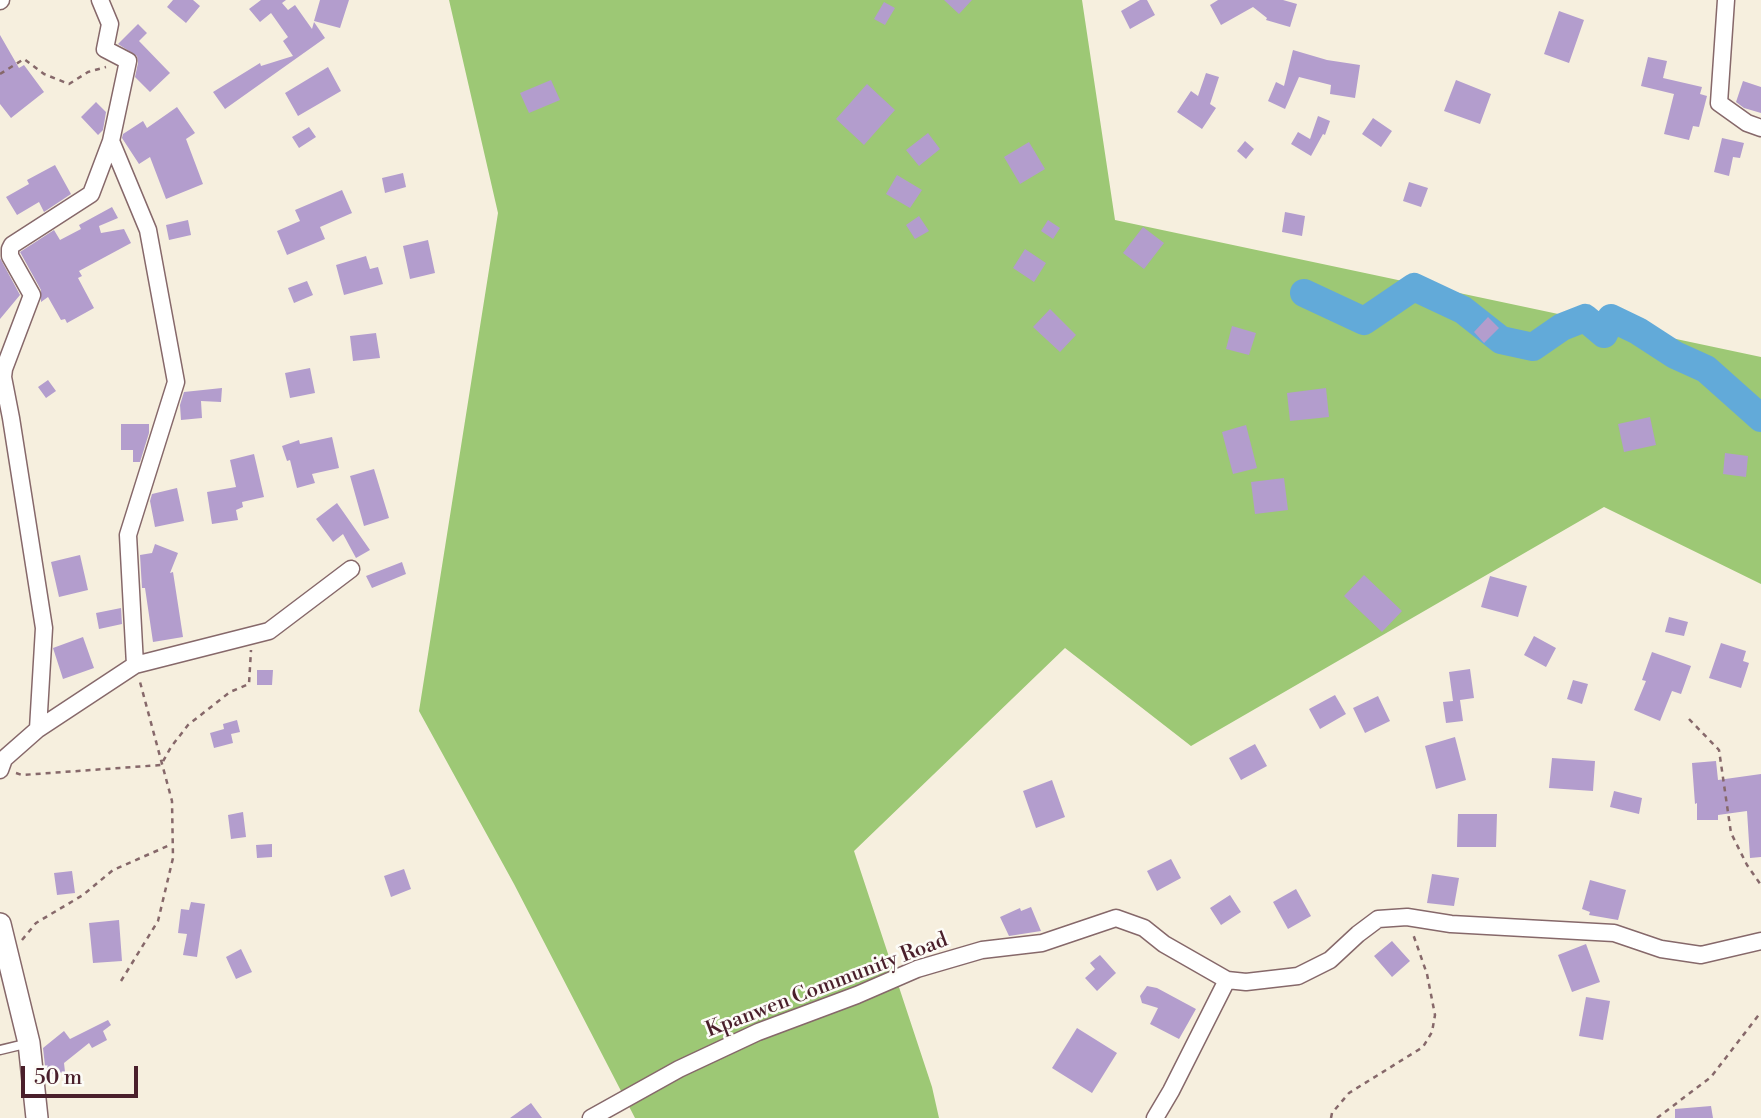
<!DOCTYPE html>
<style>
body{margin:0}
#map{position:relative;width:1761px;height:1118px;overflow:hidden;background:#f6efde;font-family:"Libre Bodoni",serif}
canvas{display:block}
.scale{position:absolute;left:21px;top:1066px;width:117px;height:32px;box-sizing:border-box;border:4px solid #4a1f2b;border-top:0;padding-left:9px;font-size:21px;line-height:24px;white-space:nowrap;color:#4a1f2b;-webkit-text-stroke:5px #fdfcf7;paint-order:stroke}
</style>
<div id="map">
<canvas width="1761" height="1118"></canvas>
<div class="scale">50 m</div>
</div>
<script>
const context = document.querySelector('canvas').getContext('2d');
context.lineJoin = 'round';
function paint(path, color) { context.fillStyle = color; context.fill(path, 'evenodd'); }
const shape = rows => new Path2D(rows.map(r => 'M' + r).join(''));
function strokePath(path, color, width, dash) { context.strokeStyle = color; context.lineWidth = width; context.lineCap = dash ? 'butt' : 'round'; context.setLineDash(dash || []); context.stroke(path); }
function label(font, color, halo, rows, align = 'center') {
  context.font = font + ' "Libre Bodoni",serif'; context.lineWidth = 5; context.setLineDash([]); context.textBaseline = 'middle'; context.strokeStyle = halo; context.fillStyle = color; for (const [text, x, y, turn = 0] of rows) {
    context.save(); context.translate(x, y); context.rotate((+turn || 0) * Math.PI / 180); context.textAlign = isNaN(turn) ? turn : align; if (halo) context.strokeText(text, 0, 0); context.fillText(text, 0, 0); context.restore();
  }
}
const green = shape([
 [449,0,1082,0,1115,220,1761,357,1761,584,1604,507,1191,746,1065,648,854,851,932,1087,939,1118,635,1118,514,884,419,711,498,213]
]);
const river = shape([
 [1304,293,1364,321,1414,287,1463,310,1501,340,1533,347,1562,327,1585,318,1604,334,1611,318,1638,331,1675,355,1706,369,1761,418]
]);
const building = shape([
 [173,0,193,0,200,6,186,23,167,7],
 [261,0,286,0,282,3,288,10,295,5,312,29,314,22,325,38,225,109,213,92,260,63,261,66,293,56,283,41,288,37,271,13,260,22,249,9],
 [320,0,349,0,340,28,314,21],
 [944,0,972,0,959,14],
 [1140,0,1147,0,1155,15,1130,29,1121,11],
 [1218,0,1283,0,1297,4,1290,27,1266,20,1267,18,1253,7,1221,25,1210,5],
 [884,2,895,8,885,25,874,19],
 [1559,11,1584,20,1569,63,1544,54],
 [138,24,147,33,139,41,170,73,150,92,135,77,138,63,137,56,118,44],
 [0,35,19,68,24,65,44,92,11,118,0,104],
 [1293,50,1327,60,1360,65,1355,98,1330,94,1331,85,1299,77,1285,109,1268,101,1276,82,1284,86],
 [1648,57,1667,61,1663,78,1702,87,1700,94,1707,96,1699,127,1693,126,1689,140,1664,134,1674,94,1641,86],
 [328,67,341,91,298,116,285,93],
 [1206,73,1219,77,1210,104,1216,108,1202,129,1177,112,1191,91,1198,96],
 [551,80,560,100,529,113,520,93],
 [1456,80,1491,94,1480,124,1444,111],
 [1743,81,1761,87,1761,113,1744,108,1736,102],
 [867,84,895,110,864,145,836,119],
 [96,102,106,112,103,130,98,135,81,117],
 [177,107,195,133,186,139,203,184,166,199,150,157,139,164,122,138,123,134,143,121,147,128],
 [1318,116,1330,121,1325,135,1323,134,1311,156,1291,144,1298,132,1310,139],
 [1373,118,1392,131,1381,147,1362,134],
 [309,127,316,137,299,148,292,137],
 [928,133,940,149,919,166,906,150],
 [1722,138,1744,143,1740,158,1733,157,1729,176,1714,172],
 [1245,141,1254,149,1246,159,1237,151],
 [1029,142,1045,169,1020,184,1004,157],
 [55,165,71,194,44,212,39,202,17,215,6,197,29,184,27,180],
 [403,173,406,187,385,193,382,178],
 [897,175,922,190,910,208,886,194],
 [1409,182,1428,188,1421,207,1403,201],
 [342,190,352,213,320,227,325,239,287,255,277,231,300,221,295,210],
 [112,207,118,218,99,226,101,233,124,229,131,243,79,271,82,276,78,278,94,308,67,323,65,319,61,320,48,297,41,302,41,290,20,252,54,230,60,240,81,229,79,225],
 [1285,212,1305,216,1302,236,1282,232],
 [919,216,929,231,915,239,906,225],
 [188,220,191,235,169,240,166,225],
 [1048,220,1060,228,1053,239,1041,231],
 [1143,227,1164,243,1144,269,1123,253],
 [428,240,435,273,410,279,403,246],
 [1025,249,1046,263,1034,282,1013,268],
 [366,256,370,269,378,267,383,284,344,295,336,265],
 [0,258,20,295,0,319],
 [307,281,313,295,294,303,288,288],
 [1050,309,1076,335,1060,352,1033,327],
 [1488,317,1499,328,1484,343,1474,332],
 [1232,326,1256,333,1249,355,1226,349],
 [376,333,380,358,353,361,350,336],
 [310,368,315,393,290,398,285,373],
 [48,380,56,391,46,398,38,387],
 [222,388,221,402,201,401,202,418,181,420,180,405,184,392],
 [1326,388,1329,417,1290,421,1287,393],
 [1650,417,1656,445,1624,452,1618,424],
 [121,424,149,424,149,433,140,462,133,462,133,450,121,450],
 [1246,425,1257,468,1233,474,1222,432],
 [332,437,339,468,312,474,315,483,297,488,290,460,287,461,282,446,299,440,300,444],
 [1725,453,1748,456,1746,477,1723,474],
 [254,454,264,497,242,502,243,507,236,510,238,520,212,524,207,492,236,487,230,460],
 [374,469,389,518,364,526,350,476],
 [1284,478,1288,510,1255,514,1251,482],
 [177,488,184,521,155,527,150,501,152,494],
 [337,503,370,550,356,558,343,534,333,542,316,519],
 [155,544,178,553,170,573,173,572,183,637,153,642,145,588,142,588,140,555,152,553],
 [80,555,88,590,59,597,51,562],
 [402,562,406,574,372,588,366,576],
 [1364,575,1402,611,1382,632,1344,596],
 [1490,576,1527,586,1518,617,1481,607],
 [121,608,122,624,99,629,96,613],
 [1669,617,1688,622,1684,636,1665,632],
 [1534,636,1556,648,1546,667,1524,655],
 [83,637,94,668,63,679,53,648],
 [1721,643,1746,651,1743,661,1749,663,1741,688,1709,678],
 [1652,652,1691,666,1681,694,1672,691,1660,721,1634,710,1646,681,1642,680],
 [1470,669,1474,698,1460,700,1463,721,1446,723,1443,702,1453,701,1449,672],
 [257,670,273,670,272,685,257,685],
 [1573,680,1588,684,1582,704,1567,699],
 [1335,695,1346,714,1320,729,1309,709],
 [1378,696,1390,721,1365,733,1353,708],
 [237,720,240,732,231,734,233,743,214,748,210,733,224,729,223,724],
 [1455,737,1466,780,1436,789,1425,746],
 [1255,744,1267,766,1241,780,1229,758],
 [1552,758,1595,761,1593,791,1549,788],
 [1716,761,1718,780,1761,774,1761,857,1750,858,1747,811,1718,815,1718,820,1697,820,1697,803,1695,804,1692,763],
 [1052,780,1065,817,1036,828,1023,791],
 [1614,791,1642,798,1639,814,1610,807],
 [243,812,246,837,231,839,228,815],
 [1458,814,1497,814,1496,847,1457,847],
 [272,844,272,857,257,858,256,845],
 [1171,859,1181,878,1157,891,1147,871],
 [404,869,411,889,391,897,384,876],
 [72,871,75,893,57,895,54,873],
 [1432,874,1459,878,1454,906,1427,903],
 [1590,880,1626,890,1618,920,1589,915,1590,912,1582,909],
 [1296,889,1311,916,1288,929,1273,902],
 [1230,895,1241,912,1221,925,1210,908],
 [191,902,205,904,197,957,183,955,187,934,178,933,181,909,189,910],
 [1031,907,1041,931,1009,936,1000,917,1020,908,1021,911],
 [119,920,122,961,93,963,89,923],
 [1392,941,1410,961,1392,977,1374,956],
 [1586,944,1600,982,1572,992,1558,955],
 [241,949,252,972,236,979,226,957],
 [1100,955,1116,973,1097,991,1085,978,1095,969,1090,963],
 [1147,986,1157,988,1196,1009,1179,1039,1150,1024,1158,1008,1142,1003,1140,996],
 [1586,997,1610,1001,1603,1040,1579,1036],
 [108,1020,111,1025,103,1031,107,1040,92,1048,89,1043,64,1063,65,1072,46,1075,43,1048,64,1031,70,1039],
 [1077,1028,1117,1053,1092,1093,1052,1068],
 [531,1103,542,1118,510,1118],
 [1711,1106,1713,1118,1675,1118,1675,1109]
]);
const path = shape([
 [0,74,24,59,44,74,69,84,88,72,106,67],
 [1689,719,1719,750,1731,833,1747,865,1761,885],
 [16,773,22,775,161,765,171,747,188,725,230,692,249,684,251,650],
 [22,940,36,923,83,895,113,870,170,845],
 [121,981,158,921,173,858,172,801,140,682],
 [1331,1118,1332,1113,1349,1093,1423,1047,1432,1032,1435,1015,1427,974,1413,934],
 [1657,1118,1711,1077,1761,1012]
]);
const service = shape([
 [0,1050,29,1043]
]);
const minor = shape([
 [100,0,110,24,105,49,128,61,111,141,148,230,176,382,128,535,135,665],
 [1726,0,1719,103,1747,123,1761,128],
 [0,1,1,0],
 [38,729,44,628,11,418,3,377,4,369,32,295,10,256,10,249,12,245,91,194,111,141],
 [0,770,4,759,38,729,135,665,269,631,351,569],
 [591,1118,679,1069,758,1032,857,995,917,969,982,950,1042,943,1116,918,1144,928,1164,944,1227,980,1246,982,1298,976,1330,960,1358,934,1378,919,1407,917,1451,924,1614,933,1661,949,1701,955,1761,941],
 [1155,1118,1171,1091,1227,980]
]);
const tertiary = shape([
 [0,924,29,1043,37,1118]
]);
const streetNames = [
 ["Kpanwen Community Road",827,986,-21]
];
paint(green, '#9dc875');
strokePath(river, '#62aad9', 28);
paint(building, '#b39dcd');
strokePath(service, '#86686a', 11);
strokePath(minor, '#86686a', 19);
strokePath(tertiary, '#86686a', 24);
strokePath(path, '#86686a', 2.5, [5, 5]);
strokePath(service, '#fff', 8);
strokePath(minor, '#fff', 16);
strokePath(tertiary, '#fff', 21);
label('21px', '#4a1f2b', '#fdfcf7', streetNames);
</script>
